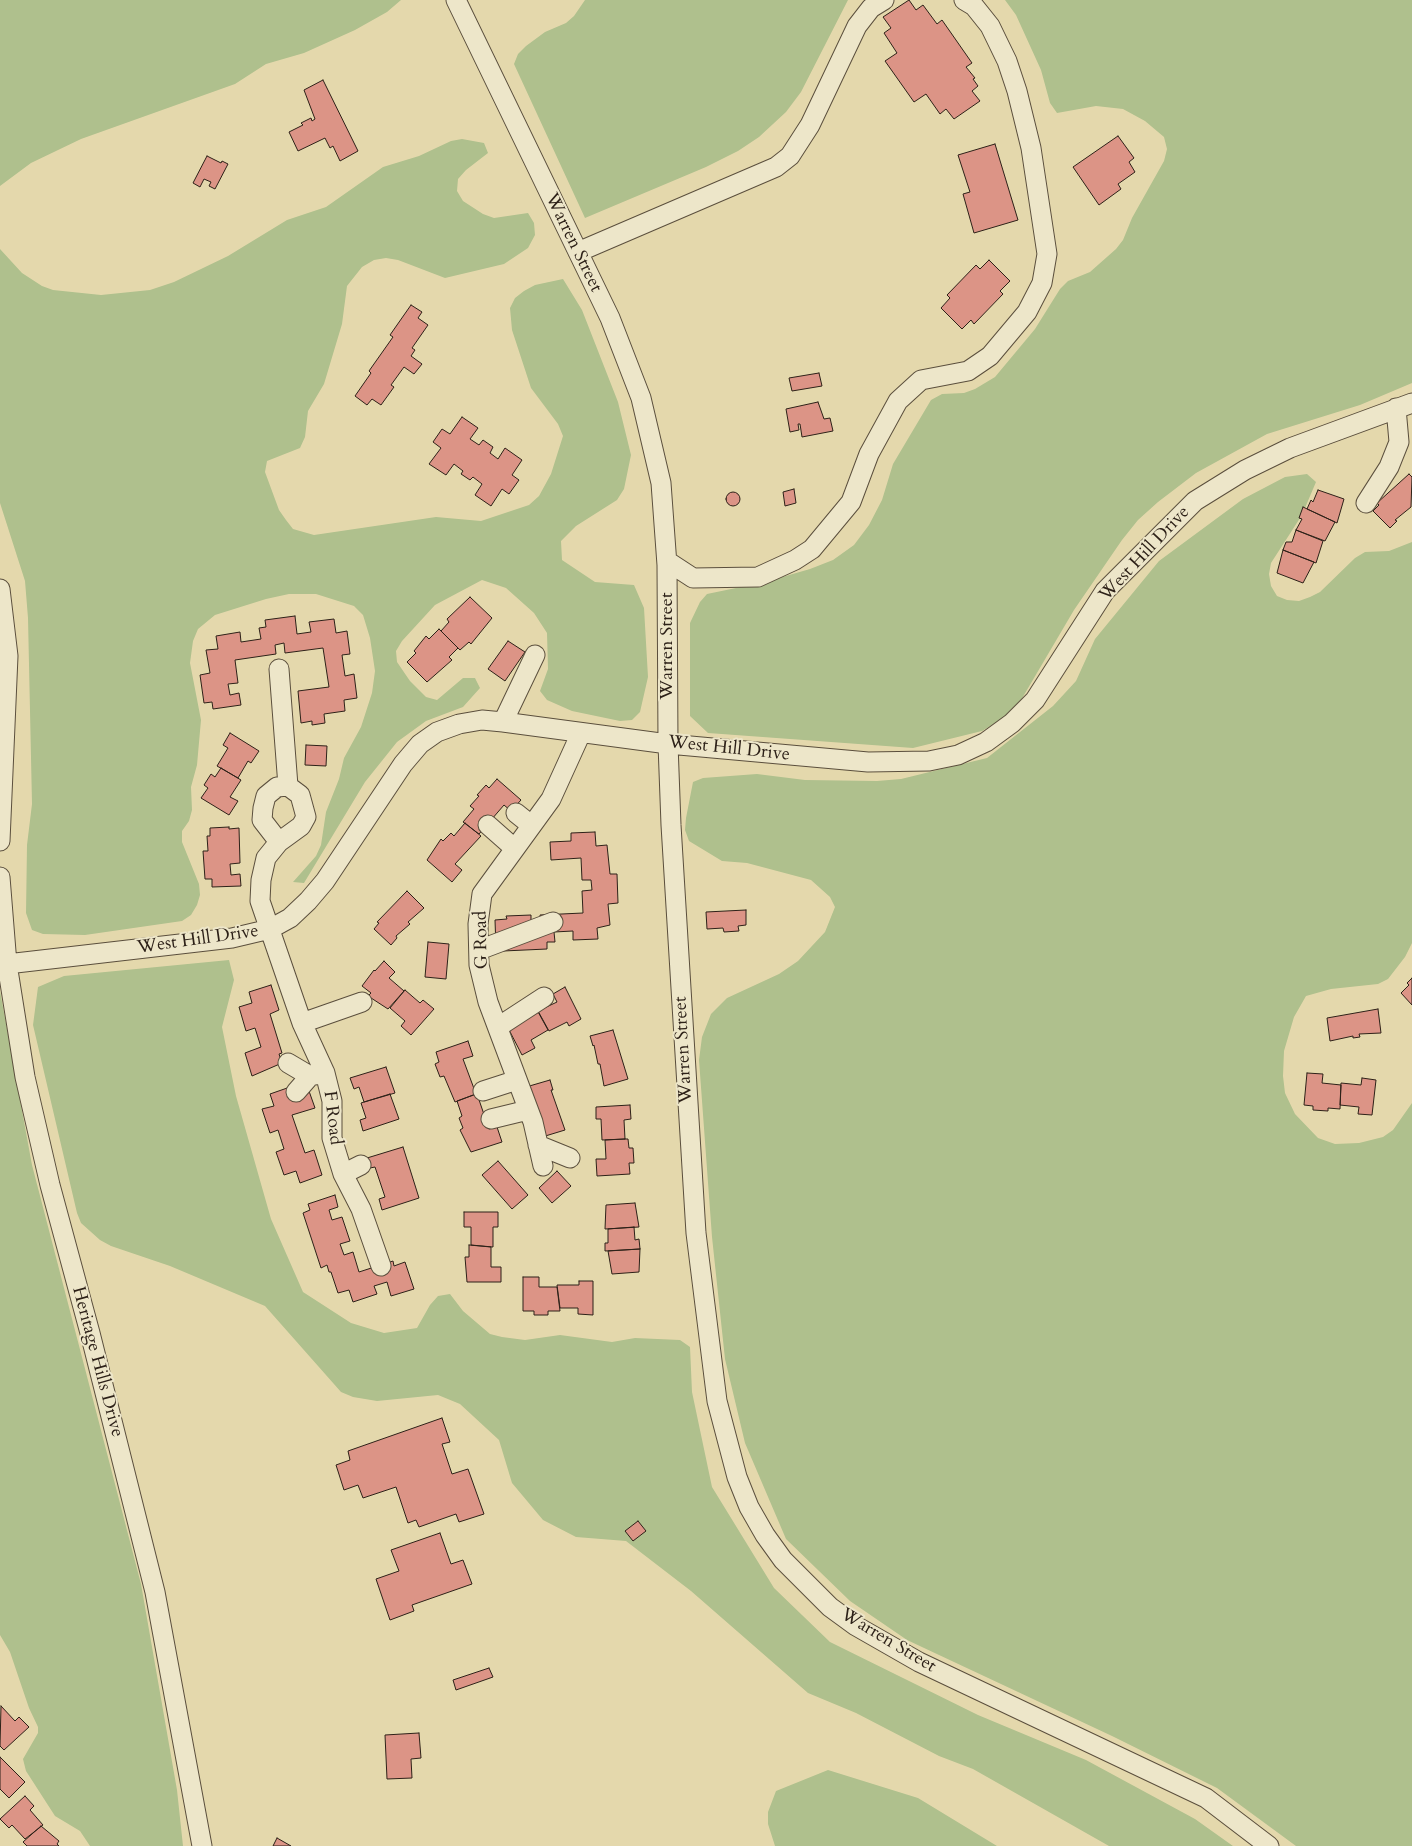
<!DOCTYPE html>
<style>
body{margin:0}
canvas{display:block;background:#e4d8ac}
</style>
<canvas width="1412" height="1846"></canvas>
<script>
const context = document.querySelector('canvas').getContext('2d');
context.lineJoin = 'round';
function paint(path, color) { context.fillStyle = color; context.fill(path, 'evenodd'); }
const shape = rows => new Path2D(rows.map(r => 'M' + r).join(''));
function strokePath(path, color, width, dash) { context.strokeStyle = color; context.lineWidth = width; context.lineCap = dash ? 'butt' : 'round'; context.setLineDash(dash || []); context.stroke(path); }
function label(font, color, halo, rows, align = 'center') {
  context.font = font + ' Cardo,serif'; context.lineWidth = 4; context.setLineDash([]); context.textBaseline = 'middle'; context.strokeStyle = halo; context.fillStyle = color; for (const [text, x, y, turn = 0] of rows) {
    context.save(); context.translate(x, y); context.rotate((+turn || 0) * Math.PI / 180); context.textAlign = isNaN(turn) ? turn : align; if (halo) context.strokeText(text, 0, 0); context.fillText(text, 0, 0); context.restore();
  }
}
const green = shape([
 [0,0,401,0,387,12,355,30,304,53,266,64,235,84,81,139,31,163,0,186],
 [585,0,848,0,801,92,786,112,759,137,738,151,706,167,585,218,514,64,518,54,526,46,545,32,566,23,574,16],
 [1005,0,1412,0,1412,383,1360,405,1267,434,1196,473,1158,502,1138,520,1122,540,1074,610,1014,712,982,731,913,748,708,733,690,716,690,623,700,602,707,594,765,582,810,569,833,560,854,545,869,525,882,500,893,464,931,400,942,394,964,393,975,389,995,377,1035,329,1060,289,1068,281,1090,272,1116,249,1123,240,1132,218,1164,161,1167,149,1164,137,1145,121,1123,109,1096,106,1057,113,1050,103,1041,70,1016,15],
 [462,139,484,143,488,153,466,170,458,179,457,191,463,201,483,214,494,218,528,213,534,223,535,235,528,248,504,264,445,278,398,260,386,258,374,260,362,267,347,286,342,324,324,384,308,411,305,437,300,448,267,461,265,472,279,510,286,520,293,529,314,535,436,517,481,521,529,505,539,496,551,474,563,436,558,424,531,388,512,330,510,308,515,298,524,291,535,285,563,279,582,310,618,402,631,455,624,489,617,500,576,526,561,541,562,560,595,582,634,585,644,608,648,677,640,712,632,720,620,721,572,711,547,700,540,691,548,669,547,633,534,613,506,588,482,580,435,605,402,641,396,651,397,662,410,681,426,697,437,700,463,678,475,678,480,688,463,707,426,721,397,742,365,782,304,883,293,882,316,856,321,845,326,812,339,779,344,758,361,727,372,693,375,671,370,638,363,615,354,606,316,594,289,594,266,599,215,615,198,629,193,641,190,663,201,720,197,765,191,787,192,810,189,821,182,831,182,842,199,884,200,895,197,905,191,915,182,921,85,935,43,934,32,930,26,913,27,845,32,804,28,618,25,581,0,503,0,249,22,273,42,286,53,290,101,295,150,290,174,282,228,256,287,220,326,207,383,167,419,156,451,141],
 [1307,474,1316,482,1302,515,1271,563,1269,574,1271,586,1277,596,1287,600,1299,601,1310,597,1320,592,1355,558,1365,552,1389,551,1412,542,1412,943,1405,957,1388,979,1378,984,1331,989,1306,996,1294,1017,1284,1051,1283,1076,1285,1093,1295,1114,1318,1138,1335,1144,1359,1143,1383,1137,1393,1130,1412,1103,1412,1846,1296,1846,1217,1788,1112,1736,907,1640,850,1601,786,1539,745,1443,725,1359,712,1237,699,1060,702,1037,711,1014,727,998,779,974,798,961,825,932,835,907,830,897,811,880,747,863,722,861,689,841,685,830,686,818,693,782,703,778,757,774,805,780,877,781,901,779,987,758,1053,706,1076,681,1095,639,1159,561,1243,499,1285,477],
 [229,960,234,980,222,1027,236,1096,271,1219,303,1292,351,1323,384,1333,417,1328,430,1305,438,1296,450,1294,463,1311,490,1334,502,1337,525,1340,560,1335,612,1342,635,1338,680,1340,690,1347,692,1392,712,1487,774,1588,830,1642,978,1715,1086,1760,1195,1819,1233,1846,1109,1846,973,1769,939,1756,856,1713,808,1693,691,1591,626,1541,576,1537,543,1520,512,1483,499,1440,460,1404,438,1395,377,1401,353,1397,341,1392,265,1306,170,1266,111,1246,100,1240,81,1223,77,1213,33,1025,38,987,64,976],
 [0,991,32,1165,141,1584,177,1790,183,1846,90,1846,80,1831,55,1816,26,1771,23,1759,38,1733,38,1727,29,1708,10,1652,0,1635],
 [828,1770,918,1798,997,1846,775,1846,768,1824,768,1812,776,1791]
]);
const building = shape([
 [909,0,916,10,923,5,937,24,942,20,972,63,966,67,975,78,973,79,978,86,972,91,980,101,954,119,946,109,940,114,926,94,914,102,885,61,897,53,884,33,891,28,883,17,909,0],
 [323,80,358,151,340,161,333,146,330,148,325,138,298,151,289,132,303,125,301,123,311,118,312,121,315,119,304,90,323,80],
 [1118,136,1134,158,1129,162,1135,172,1118,184,1121,189,1099,205,1073,167,1118,136],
 [995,144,1018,220,974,233,963,194,970,192,958,155,995,144],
 [207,156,221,163,222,161,228,164,215,189,209,186,211,182,204,179,200,187,193,183,207,156],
 [989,260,1010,281,1000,291,1003,294,974,324,971,320,962,329,941,308,950,298,947,295,976,265,980,269,989,260],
 [411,305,422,312,418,318,428,325,412,348,415,350,411,356,422,364,414,374,404,367,391,385,394,387,381,405,372,399,367,405,355,396,371,373,369,371,393,337,390,335,411,305],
 [819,373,822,386,792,391,789,378,819,373],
 [818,402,824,419,830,418,833,431,802,437,800,424,798,424,799,430,790,432,786,409,818,402],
 [462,417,478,428,470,439,479,445,483,440,493,447,490,453,498,459,505,448,522,460,512,475,519,480,509,494,502,489,491,506,475,495,482,484,473,477,470,480,461,474,463,471,454,464,446,475,429,464,441,448,433,442,442,429,450,434,462,417],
 [1409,474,1412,477,1411,507,1395,520,1397,521,1390,528,1373,511,1379,505,1377,503,1409,474],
 [794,489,796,503,785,506,783,492,794,489],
 [1318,490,1344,499,1337,523,1307,509,1311,500,1313,502,1318,490],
 '726 499a7 7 0 1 1 14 0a7 7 0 1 1-14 0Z',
 [1303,507,1335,522,1325,541,1296,530,1302,519,1299,518,1303,507],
 [1296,530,1323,541,1316,563,1283,550,1286,542,1292,542,1296,530],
 [1283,550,1314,562,1303,583,1277,573,1283,550],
 [470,597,492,618,471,644,469,642,460,650,441,631,449,622,447,619,470,597],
 [295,616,297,634,311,632,309,622,334,619,336,633,347,631,350,654,342,655,345,676,354,674,357,698,344,700,345,711,324,714,325,723,312,725,312,721,301,723,298,691,329,687,323,648,285,653,284,643,275,645,276,654,235,660,238,683,228,684,230,695,239,693,241,705,213,709,212,702,204,703,200,675,210,673,206,650,218,649,216,636,240,632,241,642,261,639,259,628,266,627,265,620,295,616],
 [439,629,458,648,449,657,452,660,427,682,407,662,416,653,414,651,426,636,429,639,439,629],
 [508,641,525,652,505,681,488,669,508,641],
 [230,733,259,751,251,763,248,761,238,778,217,766,228,748,223,745,230,733],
 [306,745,327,746,326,766,305,765,306,745],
 [221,768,241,780,230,797,238,801,229,815,201,798,208,788,204,785,211,774,215,777,221,768],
 [497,779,521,800,511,811,504,805,479,834,463,822,474,809,470,806,479,796,477,795,486,785,489,788,497,779],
 [465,823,481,836,455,864,462,870,452,882,427,860,441,839,443,841,451,833,454,836,465,823],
 [229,827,229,829,239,828,240,863,230,864,231,875,240,874,241,886,212,887,212,879,205,879,203,851,208,851,207,836,210,836,210,828,229,827],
 [595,832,596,846,607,845,610,874,617,874,618,903,608,904,610,925,597,928,598,939,573,940,573,931,554,932,555,942,547,942,547,949,503,951,503,948,496,949,495,920,507,919,506,916,531,915,531,924,541,924,540,915,583,913,582,891,592,890,591,880,582,880,581,858,551,860,550,842,571,841,571,833,595,832],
 [407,891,424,908,408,922,410,924,396,936,397,938,391,945,374,929,379,923,377,922,407,891],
 [746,910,746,925,738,926,739,931,724,932,723,928,707,929,706,912,746,910],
 [428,942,449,944,446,979,425,977,428,942],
 [384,961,395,972,389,978,404,991,388,1009,368,996,371,993,362,986,374,970,375,971,384,961],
 [1412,978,1412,1005,1401,993,1409,985,1407,983,1412,978],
 [271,985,279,1010,270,1014,282,1053,279,1054,282,1063,252,1076,245,1053,261,1047,255,1028,246,1031,239,1007,252,1003,249,992,271,985],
 [565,987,581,1019,569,1026,567,1022,549,1031,538,1011,557,1002,553,994,565,987],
 [405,990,420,1003,423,1000,434,1009,411,1035,401,1026,405,1021,390,1008,405,990],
 [1378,1009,1381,1033,1359,1034,1360,1037,1353,1038,1353,1036,1330,1041,1327,1018,1378,1009],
 [537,1010,548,1030,531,1040,535,1048,522,1055,507,1026,537,1010],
 [613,1030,628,1079,604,1086,600,1064,598,1064,594,1045,593,1046,590,1036,613,1030],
 [468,1041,473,1056,463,1059,476,1094,455,1102,444,1076,440,1077,435,1064,439,1062,436,1052,468,1041],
 [386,1067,395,1093,364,1102,359,1087,354,1089,350,1078,386,1067],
 [1307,1073,1323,1074,1322,1083,1341,1085,1340,1109,1328,1108,1328,1111,1313,1110,1313,1106,1304,1105,1307,1073],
 [1362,1078,1376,1080,1372,1115,1358,1114,1359,1107,1340,1105,1341,1083,1361,1085,1362,1078],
 [550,1080,553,1090,551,1090,565,1130,542,1137,526,1087,550,1080],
 [293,1086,309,1091,315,1108,292,1115,305,1153,314,1150,322,1175,300,1183,296,1171,284,1175,276,1152,284,1149,278,1130,270,1133,262,1109,274,1106,270,1094,293,1086],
 [390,1094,399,1119,363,1131,360,1120,366,1118,361,1103,390,1094],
 [476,1094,477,1094,489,1129,497,1127,502,1142,471,1152,460,1130,463,1128,459,1118,462,1116,457,1101,476,1094],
 [630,1105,631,1119,624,1120,625,1139,602,1140,601,1119,596,1119,596,1107,630,1105],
 [625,1139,628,1139,629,1148,633,1148,634,1163,629,1163,630,1174,597,1176,596,1159,606,1159,605,1140,625,1139],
 [403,1147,419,1198,382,1210,379,1199,385,1197,375,1167,370,1168,367,1158,403,1147],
 [498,1161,528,1195,512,1209,482,1175,498,1161],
 [557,1171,571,1186,552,1203,539,1188,557,1171],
 [335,1195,338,1207,329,1210,332,1220,342,1217,350,1241,340,1244,344,1255,353,1252,359,1272,393,1261,394,1266,405,1262,414,1289,391,1296,387,1282,374,1286,377,1294,353,1302,349,1290,338,1293,331,1272,329,1272,327,1265,321,1268,303,1213,310,1210,308,1204,335,1195],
 [635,1203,639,1227,605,1229,606,1205,635,1203],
 [464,1212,498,1212,498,1227,493,1227,493,1247,471,1245,471,1227,464,1227,464,1212],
 [634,1227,635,1240,639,1239,640,1249,605,1251,605,1243,608,1243,608,1229,634,1227],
 [469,1245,491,1247,491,1267,501,1267,501,1282,467,1282,465,1257,469,1257,469,1245],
 [640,1249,639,1272,612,1274,608,1251,640,1249],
 [523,1277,539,1277,539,1287,557,1287,560,1311,548,1311,548,1315,534,1315,534,1311,523,1311,523,1277],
 [579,1281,593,1281,593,1315,578,1314,578,1308,560,1308,557,1285,579,1285,579,1281],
 [442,1418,450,1442,442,1444,452,1474,468,1469,484,1514,459,1522,456,1514,419,1527,416,1520,408,1523,396,1487,363,1498,358,1485,344,1490,336,1465,350,1460,348,1451,442,1418],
 [638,1521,646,1531,633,1541,625,1531,638,1521],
 [440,1533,451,1564,463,1560,472,1584,412,1605,414,1611,390,1620,376,1579,399,1571,391,1550,440,1533],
 [489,1668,493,1677,456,1690,453,1680,489,1668],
 [1,1706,15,1721,19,1717,29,1727,4,1750,0,1746,1,1706],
 [419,1733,421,1758,411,1759,412,1778,387,1779,385,1735,419,1733],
 [0,1757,25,1782,9,1798,0,1789,0,1757],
 [25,1796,34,1806,30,1810,43,1825,25,1839,12,1825,9,1828,0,1819,25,1796],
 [41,1826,59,1841,57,1844,59,1846,27,1846,23,1842,41,1826],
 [277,1838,291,1846,273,1846,277,1838]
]);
const minor = shape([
 [456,0,610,318,641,398,661,483,667,565,668,744,671,825,696,1233,717,1401,737,1477,749,1507,765,1535,783,1560,830,1607,856,1626,919,1662,1206,1798,1269,1846],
 [578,252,776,167,790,156,810,125,857,26,871,8,884,0],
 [1366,503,1389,467,1399,442,1396,408],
 [667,561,693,578,758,577,795,560,812,549,851,502,869,454,898,401,921,380,968,371,990,356,1027,312,1042,283,1047,254,1031,148,1017,91,1007,61,990,26,974,6,964,0],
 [0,589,8,656,0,841],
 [279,669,288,786],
 [503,722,535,655],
 [516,813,531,825],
 [488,825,514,848],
 [279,842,262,820,263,808,266,796,277,787,288,786,300,795,306,817,301,826,279,842,266,858,261,880,260,901,302,1023,325,1073,332,1101,332,1138,343,1174,361,1209,381,1266],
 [0,877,7,964,25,1077,50,1185,90,1333,155,1592,202,1846],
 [479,950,553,922],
 [7,964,232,938,270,929,290,918,308,901,325,881,403,764,420,744,437,732,459,724,482,720,503,722,668,744,868,762,929,761,958,755,986,742,1012,723,1035,700,1105,591,1195,501,1245,470,1290,448,1412,403],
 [302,1023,362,1002],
 [498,1027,544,997],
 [288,1063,310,1076],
 [483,1091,517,1080],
 [296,1092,310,1076,325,1073],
 [491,1119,528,1110],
 [538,1145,570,1158],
 [543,1166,533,1122,488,1002,479,965,478,924,482,894,551,799,581,733],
 [343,1174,361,1165]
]);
const streetNames = [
 ["Warren Street",573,243,64],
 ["West Hill Drive",1145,554,-47],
 ["Warren Street",668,646,-90],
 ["West Hill Drive",729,749,6],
 ["West Hill Drive",198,940,-8],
 ["G Road",482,940,-91],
 ["Warren Street",684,1050,-93],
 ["F Road",332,1118,83],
 ["Heritage Hills Drive",97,1362,75],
 ["Warren Street",888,1641,31]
];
paint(green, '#afc08d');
paint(building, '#dc9486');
strokePath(building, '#2d2118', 1);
strokePath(minor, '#5b4f3d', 21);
strokePath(minor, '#ede6c9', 19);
label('18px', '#2d2118', '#ede6c9', streetNames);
</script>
